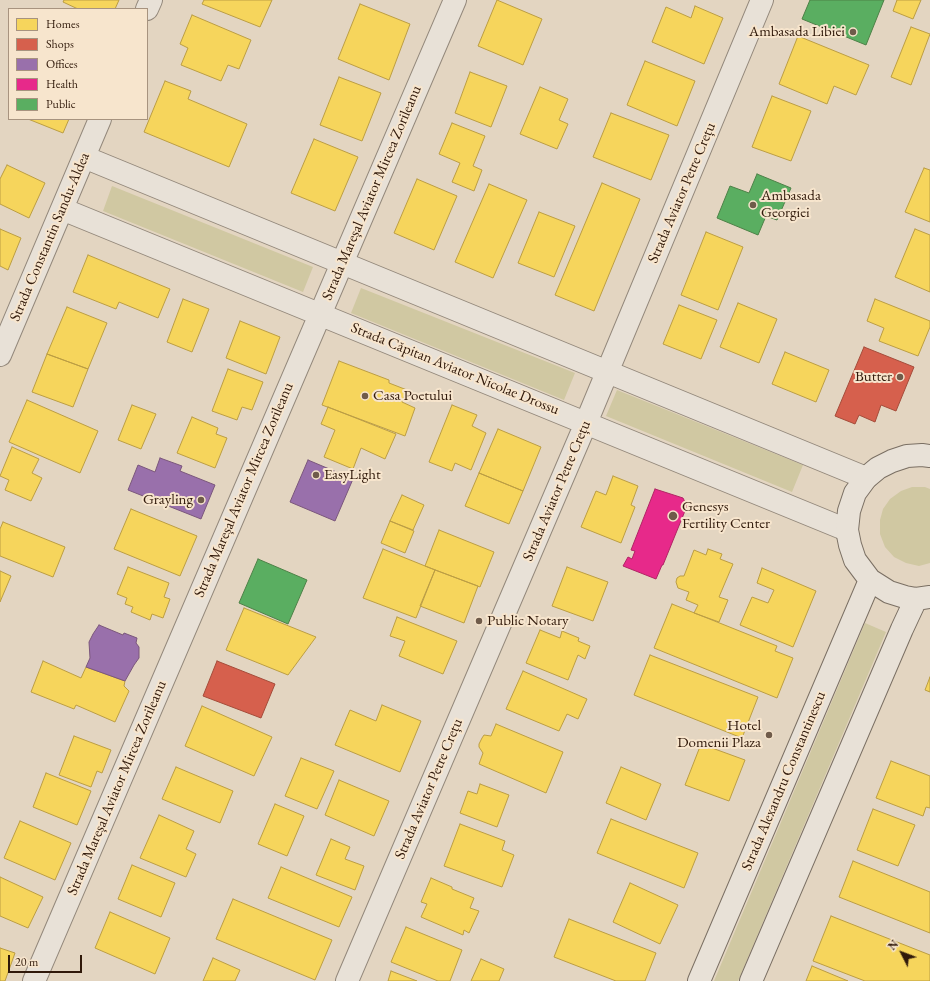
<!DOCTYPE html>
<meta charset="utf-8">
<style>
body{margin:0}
#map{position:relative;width:930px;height:981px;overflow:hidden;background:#e3d5c1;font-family:"EB Garamond",serif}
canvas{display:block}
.legend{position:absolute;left:8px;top:8px;width:140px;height:112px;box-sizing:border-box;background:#f7e5cd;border:1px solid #a7937f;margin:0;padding:5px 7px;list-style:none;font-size:12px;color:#30190a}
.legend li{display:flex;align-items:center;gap:8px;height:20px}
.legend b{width:20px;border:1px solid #a7937f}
.north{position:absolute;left:882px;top:933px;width:40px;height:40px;-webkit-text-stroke:3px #f7e5cd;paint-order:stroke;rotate:312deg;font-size:11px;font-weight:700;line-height:16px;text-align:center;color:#30190a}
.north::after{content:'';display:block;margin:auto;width:14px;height:18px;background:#30190a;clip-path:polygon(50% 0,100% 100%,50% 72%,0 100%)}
.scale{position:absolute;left:8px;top:955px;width:74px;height:18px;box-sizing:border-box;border:2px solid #30190a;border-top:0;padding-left:5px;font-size:12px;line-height:14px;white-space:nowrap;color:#30190a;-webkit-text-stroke:3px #f7e5cd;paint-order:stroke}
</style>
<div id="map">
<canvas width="930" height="981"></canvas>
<ul class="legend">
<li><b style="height:11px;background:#f6d55c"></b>Homes</li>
<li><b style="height:11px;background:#d6604d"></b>Shops</li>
<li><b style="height:11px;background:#9970ab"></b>Offices</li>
<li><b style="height:11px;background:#e7298a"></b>Health</li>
<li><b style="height:11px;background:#5aae61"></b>Public</li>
</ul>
<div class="north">N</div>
<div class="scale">20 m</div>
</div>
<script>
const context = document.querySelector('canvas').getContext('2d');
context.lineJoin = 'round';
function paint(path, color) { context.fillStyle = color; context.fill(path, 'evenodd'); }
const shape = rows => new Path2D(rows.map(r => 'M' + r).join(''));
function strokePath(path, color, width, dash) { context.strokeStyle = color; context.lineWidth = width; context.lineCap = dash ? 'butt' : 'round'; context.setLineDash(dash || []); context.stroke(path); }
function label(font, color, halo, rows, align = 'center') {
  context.font = font + ' "EB Garamond",serif'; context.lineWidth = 4; context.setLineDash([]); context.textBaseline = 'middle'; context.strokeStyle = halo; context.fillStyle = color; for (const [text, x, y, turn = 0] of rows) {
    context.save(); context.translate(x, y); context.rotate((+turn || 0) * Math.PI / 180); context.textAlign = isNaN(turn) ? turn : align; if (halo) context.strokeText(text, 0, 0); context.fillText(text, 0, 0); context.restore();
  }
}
const green = shape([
 [112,186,313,267,303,292,103,211],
 [361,288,575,373,564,400,351,313],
 [617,390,803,465,792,492,606,416],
 [912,487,925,487,930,489,930,563,919,566,906,563,894,557,885,547,880,534,880,520,883,509,890,499,901,491],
 [865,623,886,632,738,981,714,981]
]);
const homes = shape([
 [64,0,119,0,115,9,78,9,63,2,64,0],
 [204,0,272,0,260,27,202,4,204,0],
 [497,0,542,19,523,65,478,46,497,0],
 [897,0,921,0,913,19,893,11,897,0],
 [360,4,410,24,389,80,338,59,360,4],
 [695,6,723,18,704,64,652,42,666,7,691,18,695,6],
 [192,15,251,40,239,69,228,65,221,81,181,65,188,48,180,44,192,15],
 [911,27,930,34,911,85,891,77,911,27],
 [798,36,869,65,856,95,834,86,827,104,779,84,798,36],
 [645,61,695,81,677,126,627,105,645,61],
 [470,72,507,86,491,127,455,113,470,72],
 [339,77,381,93,362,141,320,125,339,77],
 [165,81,191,91,188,99,247,124,229,167,144,132,165,81],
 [540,87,568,99,559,120,568,124,557,149,520,134,540,87],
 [772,96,811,111,791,161,752,147,772,96],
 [611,113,669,135,651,180,593,157,611,113],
 [28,119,69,119,63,133,28,119],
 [452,123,485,136,473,166,482,170,474,191,452,182,460,163,439,154,452,123],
 [314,139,358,157,335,211,291,193,314,139],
 [7,165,45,183,29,218,0,204,0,179,7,165],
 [924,168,930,170,930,222,905,212,924,168],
 [417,179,457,196,434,250,394,233,417,179],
 [602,183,640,199,594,311,555,295,602,183],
 [489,184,527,200,493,278,455,262,489,184],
 [539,212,575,226,554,277,518,263,539,212],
 [0,229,21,238,8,270,0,266,0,229],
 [915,229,930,235,930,292,895,277,915,229],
 [706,232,743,247,718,310,681,295,706,232],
 [88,255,170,289,158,318,119,302,116,309,73,292,88,255],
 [183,299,209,309,192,352,167,342,183,299],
 [875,299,930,321,930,327,918,356,879,341,884,328,867,321,875,299],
 [738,303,777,319,759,363,720,347,738,303],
 [679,305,717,320,701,359,663,344,679,305],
 [67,307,107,323,88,369,47,354,67,307],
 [240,321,280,337,266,374,226,358,240,321],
 [785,352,829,370,816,402,772,384,785,352],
 [47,354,88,369,73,407,32,392,47,354],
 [339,361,389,380,389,383,407,390,402,402,415,408,405,436,322,405,339,361],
 [228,369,263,382,252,410,242,407,237,420,212,411,228,369],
 [27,400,98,431,80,473,9,442,27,400],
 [132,405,156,414,141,449,118,440,132,405],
 [452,405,477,415,472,426,486,433,471,470,455,463,452,471,429,462,452,405],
 [328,407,396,434,385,459,361,448,353,469,324,457,335,430,321,424,328,407],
 [192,417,218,428,216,434,227,438,215,468,177,453,192,417],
 [498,429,541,447,523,491,479,473,498,429],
 [12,447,39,459,32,473,42,478,31,501,5,490,9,480,0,476,12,447],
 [479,473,523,491,509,524,465,506,479,473],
 [613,476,638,486,631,505,635,507,621,543,581,527,596,491,606,495,613,476],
 [402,495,424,505,413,530,390,521,402,495],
 [131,509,197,536,180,576,114,549,131,509],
 [390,521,414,531,405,553,381,543,390,521],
 [3,522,65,547,53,577,0,556,0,529,3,522],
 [439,530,494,552,480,587,425,566,439,530],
 [383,549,435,570,416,618,363,598,383,549],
 [708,549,722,554,720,559,733,564,719,597,728,600,719,622,694,613,698,605,686,600,689,592,678,588,676,582,677,578,680,576,684,576,694,550,706,555,708,549],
 [128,567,169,583,164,597,170,599,163,618,152,614,150,620,131,612,133,607,125,604,127,598,117,594,128,567],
 [567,567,608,582,593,621,552,606,567,567],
 [762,568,816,591,793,647,740,625,752,597,768,603,774,590,757,583,762,568],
 [435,570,478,586,464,623,420,606,435,570],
 [0,571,11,576,0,602,0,571],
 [672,604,777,646,775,651,793,658,777,698,654,648,672,604],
 [244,608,316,637,288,675,226,650,244,608],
 [397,617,457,641,443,674,399,656,405,641,390,636,397,617],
 [540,630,560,638,562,631,579,638,578,641,590,646,585,659,578,655,568,680,526,663,540,630],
 [650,655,758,697,742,738,634,695,650,655],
 [43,661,81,678,86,667,125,681,124,686,129,691,115,722,76,705,74,709,31,692,43,661],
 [523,671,587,699,578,719,567,714,559,731,506,709,523,671],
 [930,677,930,692,925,690,930,677],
 [382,705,421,721,400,772,335,745,350,710,376,721,382,705],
 [202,706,272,737,254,776,185,746,202,706],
 [496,724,563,752,546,793,479,764,483,753,479,747,479,744,482,738,484,735,491,736,496,724],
 [74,736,111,750,102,773,97,771,91,787,59,775,74,736],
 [701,744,745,760,729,801,685,785,701,744],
 [301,758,334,771,317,809,285,796,301,758],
 [891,761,930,776,930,808,926,807,923,816,876,798,891,761],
 [176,767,233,791,220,823,162,799,176,767],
 [621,767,661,784,646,820,606,803,621,767],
 [46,773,91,791,77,825,33,807,46,773],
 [339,780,389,801,374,836,325,815,339,780],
 [480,784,509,795,497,827,460,813,468,791,477,794,480,784],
 [275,804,304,816,287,856,258,844,275,804],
 [873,809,915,825,898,866,857,850,873,809],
 [159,815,194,831,186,849,196,854,186,877,140,858,159,815],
 [611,819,698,853,684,888,597,853,611,819],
 [20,821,71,843,55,880,4,858,20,821],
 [460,824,505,841,502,850,514,855,502,887,444,866,460,824],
 [331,839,350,847,345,859,364,866,355,890,316,875,331,839],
 [853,861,930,892,930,933,839,897,853,861],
 [132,865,175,883,161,917,118,899,132,865],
 [281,867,352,897,339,927,268,898,281,867],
 [0,877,43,897,28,928,0,916,0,877],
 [431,878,452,887,452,889,474,898,470,908,479,911,469,933,464,930,463,935,421,917,427,904,421,902,431,878],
 [630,883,678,905,660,944,613,922,630,883],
 [233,899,332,940,315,980,216,939,233,899],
 [110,912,170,938,155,974,95,948,110,912],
 [831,916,930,955,930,981,865,981,813,961,831,916],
 [569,919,656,953,645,981,616,981,554,957,569,919],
 [406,927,462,950,450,981,438,981,391,962,406,927],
 [0,948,15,953,5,981,0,981,0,948],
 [213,958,240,970,235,981,203,981,213,958],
 [481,959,504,969,499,981,471,981,481,959],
 [812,966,848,981,806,981,812,966],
 [391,971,417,981,388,981,391,971]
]);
const shops = shape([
 [864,347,914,367,896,411,881,405,875,422,859,415,855,424,835,416,864,347],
 [217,661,275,684,261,718,203,696,217,661]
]);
const offices = shape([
 [160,458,182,466,180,471,215,485,201,519,128,490,138,465,155,472,160,458],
 [308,460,353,479,335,521,290,502,308,460],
 [99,625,123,635,124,633,137,638,136,643,139,647,139,658,134,665,125,681,86,667,90,658,89,642,93,634,99,625]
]);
const health = shape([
 [655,489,683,498,687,506,663,565,662,565,656,579,623,566,628,557,632,559,635,551,631,550,655,489]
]);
const public = shape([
 [810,0,884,0,866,45,802,19,810,0],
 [757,174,791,188,777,220,766,216,758,235,717,218,730,186,749,193,757,174],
 [258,559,307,580,288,624,239,603,258,559]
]);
const minor = shape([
 [147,9,151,0],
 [84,157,866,478],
 [62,209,847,530],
 [0,355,100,119],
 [34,981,455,0],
 [347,981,586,423,762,0]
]);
const secondary = shape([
 [930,597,916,599,905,597,889,592,870,580,855,560,850,545,847,530,849,511,855,493,866,478,878,468,892,461,907,456,922,455,930,456],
 [699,981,870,580],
 [751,981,902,629,916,599]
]);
const markers = [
 [853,32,4,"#6f5b4a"],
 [753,205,4,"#6f5b4a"],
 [900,377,4,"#6f5b4a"],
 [365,396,4,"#6f5b4a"],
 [316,475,4,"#6f5b4a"],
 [201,500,4,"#6f5b4a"],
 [673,516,5,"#6f5b4a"],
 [479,621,4,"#6f5b4a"],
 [769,735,4,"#6f5b4a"]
];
const poiNames = [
 ["Ambasada Libiei",845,32,"right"],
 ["Ambasada",761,196],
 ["Georgiei",761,213],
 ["Butter",892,377,"right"],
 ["Casa Poetului",373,396],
 ["EasyLight",324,475],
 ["Grayling",193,500,"right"],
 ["Genesys",682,507],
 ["Fertility Center",682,524],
 ["Public Notary",487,621],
 ["Hotel",761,726,"right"],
 ["Domenii Plaza",761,743,"right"]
];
const streetNames = [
 ["Strada Mareșal Aviator Mircea Zorileanu",372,193,-67],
 ["Strada Aviator Petre Crețu",682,193,-67],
 ["Strada Constantin Sandu-Aldea",50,237,-67],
 ["Strada Căpitan Aviator Nicolae Drossu",455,369,22],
 ["Strada Mareșal Aviator Mircea Zorileanu",244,490,-67],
 ["Strada Aviator Petre Crețu",557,491,-67],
 ["Strada Alexandru Constantinescu",784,781,-67],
 ["Strada Mareșal Aviator Mircea Zorileanu",117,788,-67],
 ["Strada Aviator Petre Crețu",429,789,-67]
];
paint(green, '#d0c8a2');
paint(homes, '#f6d55c');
strokePath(homes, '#bb9d43', 1);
paint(shops, '#d6604d');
strokePath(shops, '#a44b39', 1);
paint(offices, '#9970ab');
strokePath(offices, '#7a567b', 1);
paint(health, '#e7298a');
strokePath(health, '#b02464', 1);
paint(public, '#5aae61');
strokePath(public, '#4d8147', 1);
strokePath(minor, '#93887b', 24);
strokePath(secondary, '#7a6f63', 24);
strokePath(minor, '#e8e1d7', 22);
strokePath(secondary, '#e8e1d7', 22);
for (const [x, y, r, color] of markers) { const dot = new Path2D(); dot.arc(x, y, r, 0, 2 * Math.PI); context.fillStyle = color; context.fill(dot); strokePath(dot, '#f7e5cd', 1.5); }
label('15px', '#30190a', '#f7e5cd', poiNames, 'left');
label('15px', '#30190a', '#f7e5cd', streetNames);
</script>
